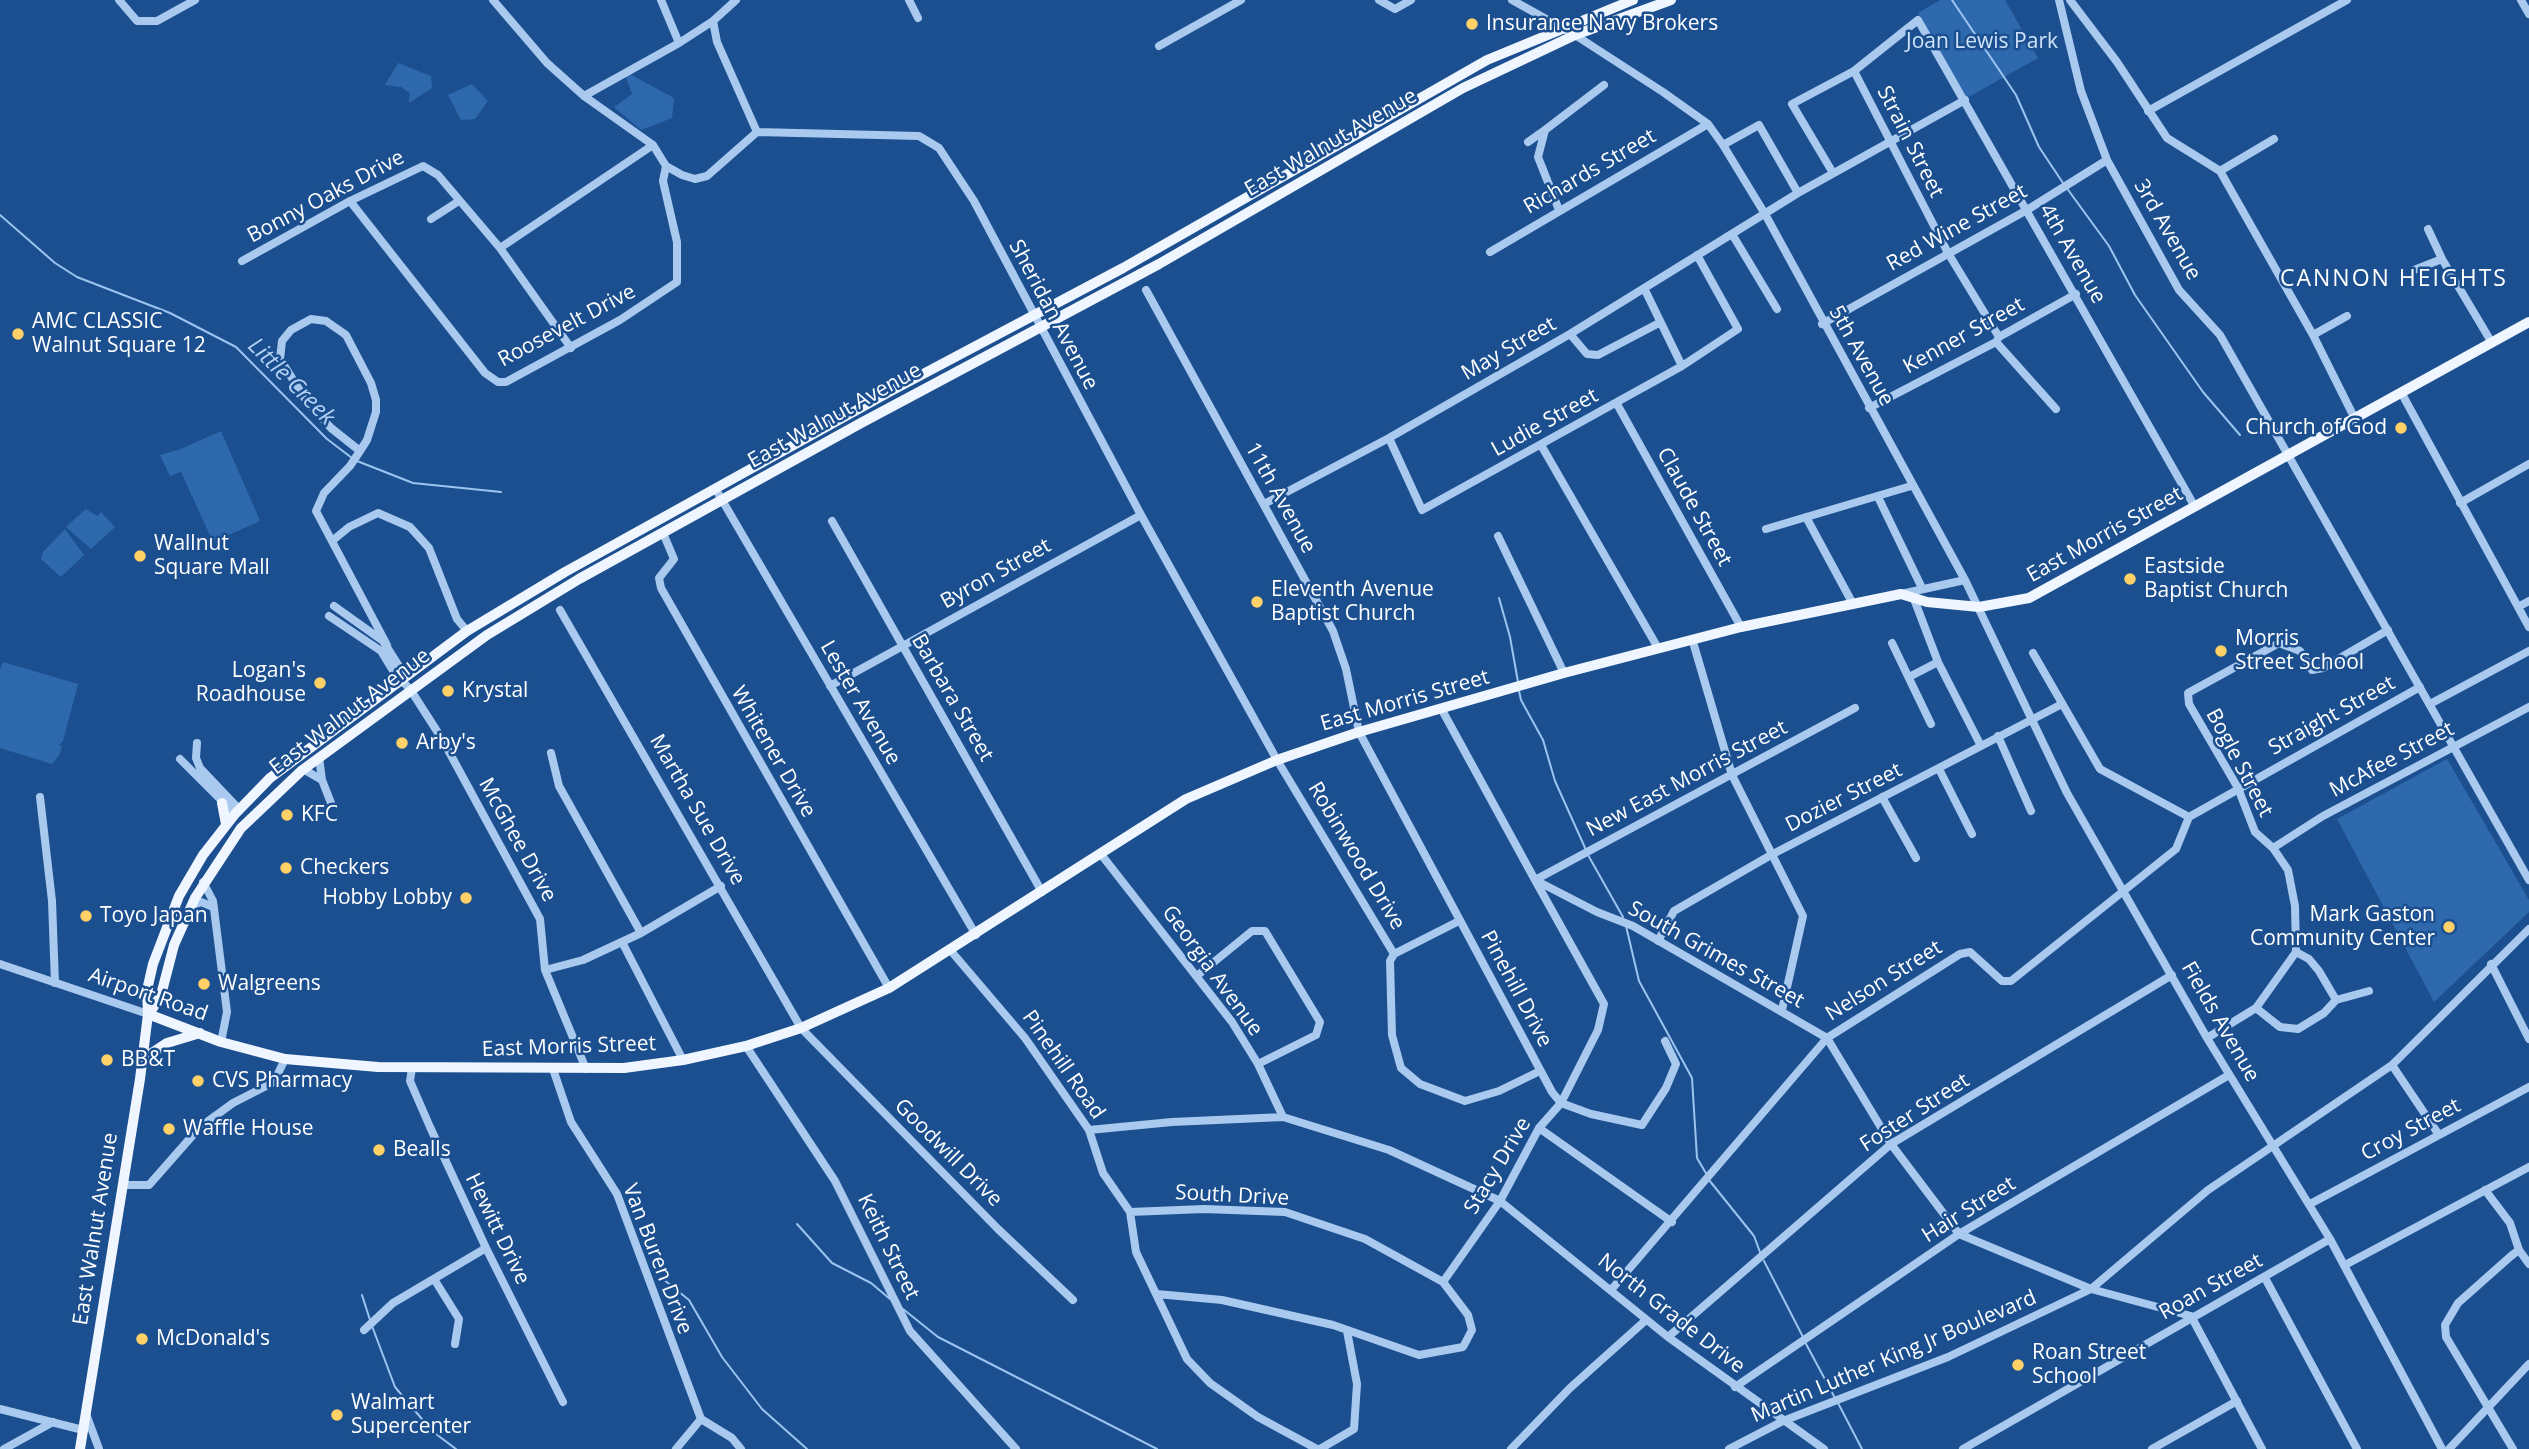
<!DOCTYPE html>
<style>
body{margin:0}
canvas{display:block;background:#1b4f8f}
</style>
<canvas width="2529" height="1449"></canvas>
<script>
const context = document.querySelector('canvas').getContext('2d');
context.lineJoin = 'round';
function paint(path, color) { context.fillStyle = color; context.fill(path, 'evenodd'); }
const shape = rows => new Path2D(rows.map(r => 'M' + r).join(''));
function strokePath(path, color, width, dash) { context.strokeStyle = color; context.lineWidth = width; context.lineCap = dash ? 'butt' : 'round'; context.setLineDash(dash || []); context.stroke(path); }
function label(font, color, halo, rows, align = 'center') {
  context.font = font + ' "Open Sans",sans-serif'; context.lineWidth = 5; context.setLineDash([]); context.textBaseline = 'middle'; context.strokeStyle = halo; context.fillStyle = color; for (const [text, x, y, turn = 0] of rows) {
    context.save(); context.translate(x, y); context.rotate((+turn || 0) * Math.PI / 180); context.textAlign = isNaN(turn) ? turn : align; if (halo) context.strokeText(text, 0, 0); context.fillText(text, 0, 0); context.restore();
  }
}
const green = shape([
 [1940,0,2005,0,2038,58,1967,98,1918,13],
 [398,63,431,76,432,88,409,103,410,93,401,87,385,85],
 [624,71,674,98,672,118,641,130,614,107,632,94],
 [472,84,488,101,475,119,461,120,448,95],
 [221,431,260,521,213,542,181,472,170,476,160,455,181,449],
 [86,509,97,516,101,512,115,527,91,549,66,527],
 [65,529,84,555,61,577,41,559,43,552],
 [3,662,78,684,63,741,59,745,62,746,60,754,52,764,0,748,0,669],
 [2447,759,2529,900,2529,912,2434,1002,2337,819]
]);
const stream = shape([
 [1952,0,2016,95,2039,147,2063,183],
 [2066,187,2109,246,2135,295,2203,392,2240,435],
 [0,215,55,263,77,277,170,313,236,347,327,439,352,458],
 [357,461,413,483,501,492],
 [1499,598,1510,637,1518,682],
 [1519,691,1521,700,1543,740,1555,781,1586,850],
 [1588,855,1623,917],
 [1626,926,1639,981,1692,1078,1697,1158,1707,1175],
 [1709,1180,1754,1236,1760,1252],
 [797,1224,832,1263,871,1283,890,1299],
 [1764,1261,1803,1337],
 [663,1279,689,1300,722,1357,762,1409,807,1449],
 [362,1295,370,1320],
 [903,1309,938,1337,1157,1449],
 [372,1326,395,1387,432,1431,456,1449],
 [1805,1342,1835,1398],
 [1838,1403,1862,1449]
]);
const minor = shape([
 [119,0,137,21,157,21,195,0],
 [493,0,547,63,584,96,653,145,666,166,682,175,695,179,707,176,757,132,919,136,939,148,974,201,1141,515,1277,760,1394,954,1390,961,1392,1035,1401,1068,1420,1084,1465,1101,1499,1091,1540,1071],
 [661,0,679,43],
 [909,0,918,18],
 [1379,0,1395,9,1411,0],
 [1512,0,1575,35,1663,92,1708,124,1723,145,1765,214,1965,580,2067,793,2207,1038,2330,1239,2442,1449],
 [2059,0,2081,91,2107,160,2179,290,2220,335,2529,880],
 [2070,0,2117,62,2167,138,2220,171,2313,335,2355,419],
 [2521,0,2529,14],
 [713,21,717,42,757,132],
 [1159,46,1241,0],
 [1854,71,1948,253,1999,337],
 [584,96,679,43,713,21,736,0],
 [2148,111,2347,0],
 [1528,142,1545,130],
 [1723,145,1759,125,1798,193],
 [2220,171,2274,139],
 [1833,173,1792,104,1854,71,1918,20,2195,507],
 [350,201,485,373,498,382,506,382,620,320,677,282,677,242,663,181,666,166],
 [1559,210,1538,157,1545,130,1604,85],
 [431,219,459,201],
 [2428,229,2442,259,2492,343],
 [1732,234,1777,309],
 [500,248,653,145],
 [1490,252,1708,124],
 [242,261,350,201,423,166,438,175,500,248,571,348],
 [2414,270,2442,259],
 [1644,288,1682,366],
 [1146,290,1333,631,1346,669,1359,732,1552,1092,1561,1103,1591,1114,1642,1125,1666,1088,1676,1064,1665,1041],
 [1822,324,2027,210,2107,160],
 [1570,334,1587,354,1598,355,1659,323],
 [2313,335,2347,316],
 [1996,342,2056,409],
 [2402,394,2529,627],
 [1617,404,1741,627],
 [1869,408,1996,342,1999,337,2076,294],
 [1389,438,1422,510,1682,366,1738,329,1697,255],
 [1541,445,1658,648],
 [360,451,331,428,307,402,280,359,282,341,291,330,311,319,326,321,346,335,371,383,376,400,376,412,367,440,360,451,350,466,324,493,316,511,387,645],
 [715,488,976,935],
 [1878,497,1922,588],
 [2460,503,2529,464],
 [1264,504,1389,438,1570,334,1798,193,1965,100],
 [1806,517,1853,604],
 [832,521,1042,892],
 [1766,529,1911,486],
 [663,533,674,559,659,578,661,588,889,988],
 [1498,536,1564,673],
 [332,541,349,527,378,513,410,527,429,548,457,619,467,631],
 [1901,594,1965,580],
 [1914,599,1938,662,1981,746],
 [334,606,383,641,402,671,403,678],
 [2518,607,2529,601],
 [560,610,801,1028,998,1229,1073,1300],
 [329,616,381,651,395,674,410,689,442,739,540,919,545,970,586,1069],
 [1693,642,1732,775,1803,916,1782,1010],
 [1892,643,1931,724],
 [1909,677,1938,662],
 [830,686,1141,515],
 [2430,704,2529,651],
 [1442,710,1535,880,1597,912,1633,926,1827,1038,1891,1144,1959,1234,2091,1289,2191,1316,2262,1449],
 [1998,736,2031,811],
 [197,743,196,758,200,768,239,809],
 [551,753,559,786,641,933],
 [319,757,322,780,331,803],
 [180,759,235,814],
 [303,769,322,780],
 [1939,769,1972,834],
 [40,797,52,901,55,983],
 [1882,797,1916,858],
 [2189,817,2420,687],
 [2273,848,2323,816,2529,707],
 [1100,853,1232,1022,1258,1064,1283,1117],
 [203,882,213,901,227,1012,221,1042],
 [191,906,201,902,213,907],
 [1658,941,1674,911,1771,855,2062,704],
 [622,942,683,1060],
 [951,951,1025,1038,1089,1130,1103,1173,1130,1212,1136,1252,1187,1359,1210,1383,1258,1417,1317,1449],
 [2296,952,2295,906,2288,870,2273,848,2255,832,2238,788,2189,704,2188,693,2279,643,2300,651,2312,670,2323,668,2388,630],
 [2296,952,2309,959,2319,971,2336,1000],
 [1394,954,1459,921],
 [0,964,148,1014],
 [2491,964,2529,1039],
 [545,970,583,960,641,933,721,886],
 [1198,975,1252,931,1265,931,1320,1022,1316,1035,1258,1064],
 [2336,1000,2369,991],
 [2256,1008,2280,1027,2298,1029,2324,1013,2336,1000],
 [2207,1038,2256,1008,2296,952],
 [746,1046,835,1181,910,1331,1016,1449],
 [2392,1065,2439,1135],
 [412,1068,410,1081,430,1127,486,1248,563,1402],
 [553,1069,571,1122,617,1194,701,1419,732,1438,741,1449],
 [1539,1128,1672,1222],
 [1089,1130,1172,1122,1283,1117,1389,1150,1500,1201,1668,1337,1824,1449],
 [123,1185,149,1185,200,1127,233,1103,274,1082,285,1059],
 [2485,1190,2510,1223,2519,1250],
 [2310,1204,2529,1087],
 [1130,1212,1204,1209,1285,1212,1365,1239,1443,1282,1468,1315,1472,1330,1463,1347,1419,1355,1333,1325,1222,1300,1157,1294],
 [2345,1265,2529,1167],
 [2265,1278,2357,1449],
 [434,1279,459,1319,455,1344],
 [1443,1282,1500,1201,1539,1128,1561,1103,1598,1030,1604,1004,1535,880,1855,708],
 [1611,1290,1827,1038,1960,954,1970,952,2002,981,2011,981,2176,849,2189,817,2100,769,2033,653],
 [364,1330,393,1303,486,1248],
 [1668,1337,1891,1144,2172,975],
 [1735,1387,1959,1234,2229,1075],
 [0,1409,83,1430],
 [86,1414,99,1449],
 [4,1449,53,1422],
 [676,1449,701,1419],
 [1320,1449,1354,1429,1357,1384,1347,1331],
 [1511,1449,1570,1388,1646,1320],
 [1729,1449,1783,1421,1948,1357,2091,1289,2208,1190,2392,1065,2529,929],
 [1963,1449,2330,1239],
 [2152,1449,2237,1401],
 [2449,1449,2529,1364],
 [2513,1449,2446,1337,2445,1325,2458,1303,2511,1256,2519,1250,2529,1264]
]);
const major = shape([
 [222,803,226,824],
 [148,1014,221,1042,285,1059,378,1067,624,1068,683,1060,746,1046,801,1028,889,988,1186,799,1277,760,1359,732,1564,673,1741,627,1901,594,1927,602,1979,607,2029,598,2529,322],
 [149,1014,161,995,174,945,195,898,241,828,301,771,487,635,579,579,861,423,1159,264,1463,88,1575,35,1671,0],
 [143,1059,167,1043,200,1033],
 [80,1449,140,1079,148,1014,147,990,153,964,179,896,203,855,235,814,270,778,467,631,565,572,891,391,1123,268,1487,60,1633,0]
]);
const markers = [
 [1472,24,7,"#ffd166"],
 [18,334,7,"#ffd166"],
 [2401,428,7,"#ffd166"],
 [140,556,7,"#ffd166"],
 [2130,579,7,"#ffd166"],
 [1257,602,7,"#ffd166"],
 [2221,651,7,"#ffd166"],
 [320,683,7,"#ffd166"],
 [448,691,7,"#ffd166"],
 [402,743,7,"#ffd166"],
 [287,815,7,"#ffd166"],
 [286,868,7,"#ffd166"],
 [466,898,7,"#ffd166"],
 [86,916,7,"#ffd166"],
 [2449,927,7,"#ffd166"],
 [204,984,7,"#ffd166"],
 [107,1060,7,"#ffd166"],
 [198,1081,7,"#ffd166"],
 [169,1129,7,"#ffd166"],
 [379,1150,7,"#ffd166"],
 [142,1339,7,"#ffd166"],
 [2018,1365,7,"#ffd166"],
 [337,1415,7,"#ffd166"]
];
const poiNames = [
 ["Insurance Navy Brokers",1486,24],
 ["AMC CLASSIC",32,322],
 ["Walnut Square 12",32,346],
 ["Church of God",2387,428,"right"],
 ["Wallnut",154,544],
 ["Square Mall",154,568],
 ["Eastside",2144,567],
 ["Baptist Church",2144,591],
 ["Eleventh Avenue",1271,590],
 ["Baptist Church",1271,614],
 ["Morris",2235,639],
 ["Street School",2235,663],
 ["Logan's",306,671,"right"],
 ["Roadhouse",306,695,"right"],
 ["Krystal",462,691],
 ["Arby's",416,743],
 ["KFC",301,815],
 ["Checkers",300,868],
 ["Hobby Lobby",452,898,"right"],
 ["Mark Gaston",2435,915,"right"],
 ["Community Center",2435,939,"right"],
 ["Toyo Japan",100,916],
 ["Walgreens",218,984],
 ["BB&T",121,1060],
 ["CVS Pharmacy",212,1081],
 ["Waffle House",183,1129],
 ["Bealls",393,1150],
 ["McDonald's",156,1339],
 ["Roan Street",2032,1353],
 ["School",2032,1377],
 ["Walmart",351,1403],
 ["Supercenter",351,1427]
];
const parkNames = [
 ["Joan Lewis Park",1982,42]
];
const streetNames = [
 ["Strain Street",1910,142,63],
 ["East Walnut Avenue",1331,143,-30],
 ["Richards Street",1590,172,-30],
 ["Bonny Oaks Drive",326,197,-28],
 ["Red Wine Street",1957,228,-29],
 ["3rd Avenue",2167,230,60],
 ["4th Avenue",2072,254,60],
 ["Sheridan Avenue",1053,315,62],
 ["Roosevelt Drive",567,326,-28],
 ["Kenner Street",1964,336,-29],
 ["May Street",1509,349,-30],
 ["5th Avenue",1861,356,61],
 ["East Walnut Avenue",835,416,-29],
 ["Ludie Street",1545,423,-29],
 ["11th Avenue",1280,498,61],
 ["Claude Street",1694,507,61],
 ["East Morris Street",2105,535,-29],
 ["Byron Street",996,574,-29],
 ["Barbara Street",952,698,60],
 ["East Morris Street",1405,701,-16],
 ["Lester Avenue",860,703,60],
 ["East Walnut Avenue",350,712,-37],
 ["Straight Street",2332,716,-29],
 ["Whitener Drive",773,752,60],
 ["McAfee Street",2392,760,-28],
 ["Bogle Street",2239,763,62],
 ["New East Morris Street",1687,779,-28],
 ["Dozier Street",1844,798,-27],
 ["Martha Sue Drive",697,810,60],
 ["McGhee Drive",517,840,61],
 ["Robinwood Drive",1356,856,59],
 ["South Grimes Street",1716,955,29],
 ["Georgia Avenue",1212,971,54],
 ["Nelson Street",1884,981,-32],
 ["Pinehill Drive",1516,989,62],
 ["Airport Road",148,995,19],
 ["Fields Avenue",2220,1022,60],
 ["East Morris Street",569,1047,-2],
 ["Pinehill Road",1063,1065,55],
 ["Foster Street",1915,1113,-33],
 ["Croy Street",2411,1130,-28],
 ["Goodwill Drive",948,1153,45],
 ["Stacy Drive",1498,1166,-59],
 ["South Drive",1232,1196,3],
 ["Hair Street",1969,1210,-32],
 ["East Walnut Avenue",96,1229,-81],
 ["Hewitt Drive",497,1229,64],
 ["Keith Street",888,1247,64],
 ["Van Buren Drive",657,1259,69],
 ["Roan Street",2211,1287,-29],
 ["North Grade Drive",1671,1314,38],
 ["Martin Luther King Jr Boulevard",1894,1357,-23]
];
const neighbourhoodNames = [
 ["CANNON HEIGHTS",2394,279]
];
const waterNames = [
 ["Little Creek",291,382,45]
];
paint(green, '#2e69ad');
strokePath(stream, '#9cc4f0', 2);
strokePath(minor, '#a9c9ee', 8);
strokePath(major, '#f0f6ff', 10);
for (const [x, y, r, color] of markers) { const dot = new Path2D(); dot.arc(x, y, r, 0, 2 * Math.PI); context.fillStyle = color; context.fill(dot); strokePath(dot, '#1b4f8f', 2.5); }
label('21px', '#fff', '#1b4f8f', poiNames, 'left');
label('21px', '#cfe3fa', '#1b4f8f', parkNames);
label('21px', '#fff', '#1b4f8f', streetNames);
context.letterSpacing = '2px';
label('23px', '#fff', '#1b4f8f', neighbourhoodNames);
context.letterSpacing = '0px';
label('italic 23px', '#b5d3f5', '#1b4f8f', waterNames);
</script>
